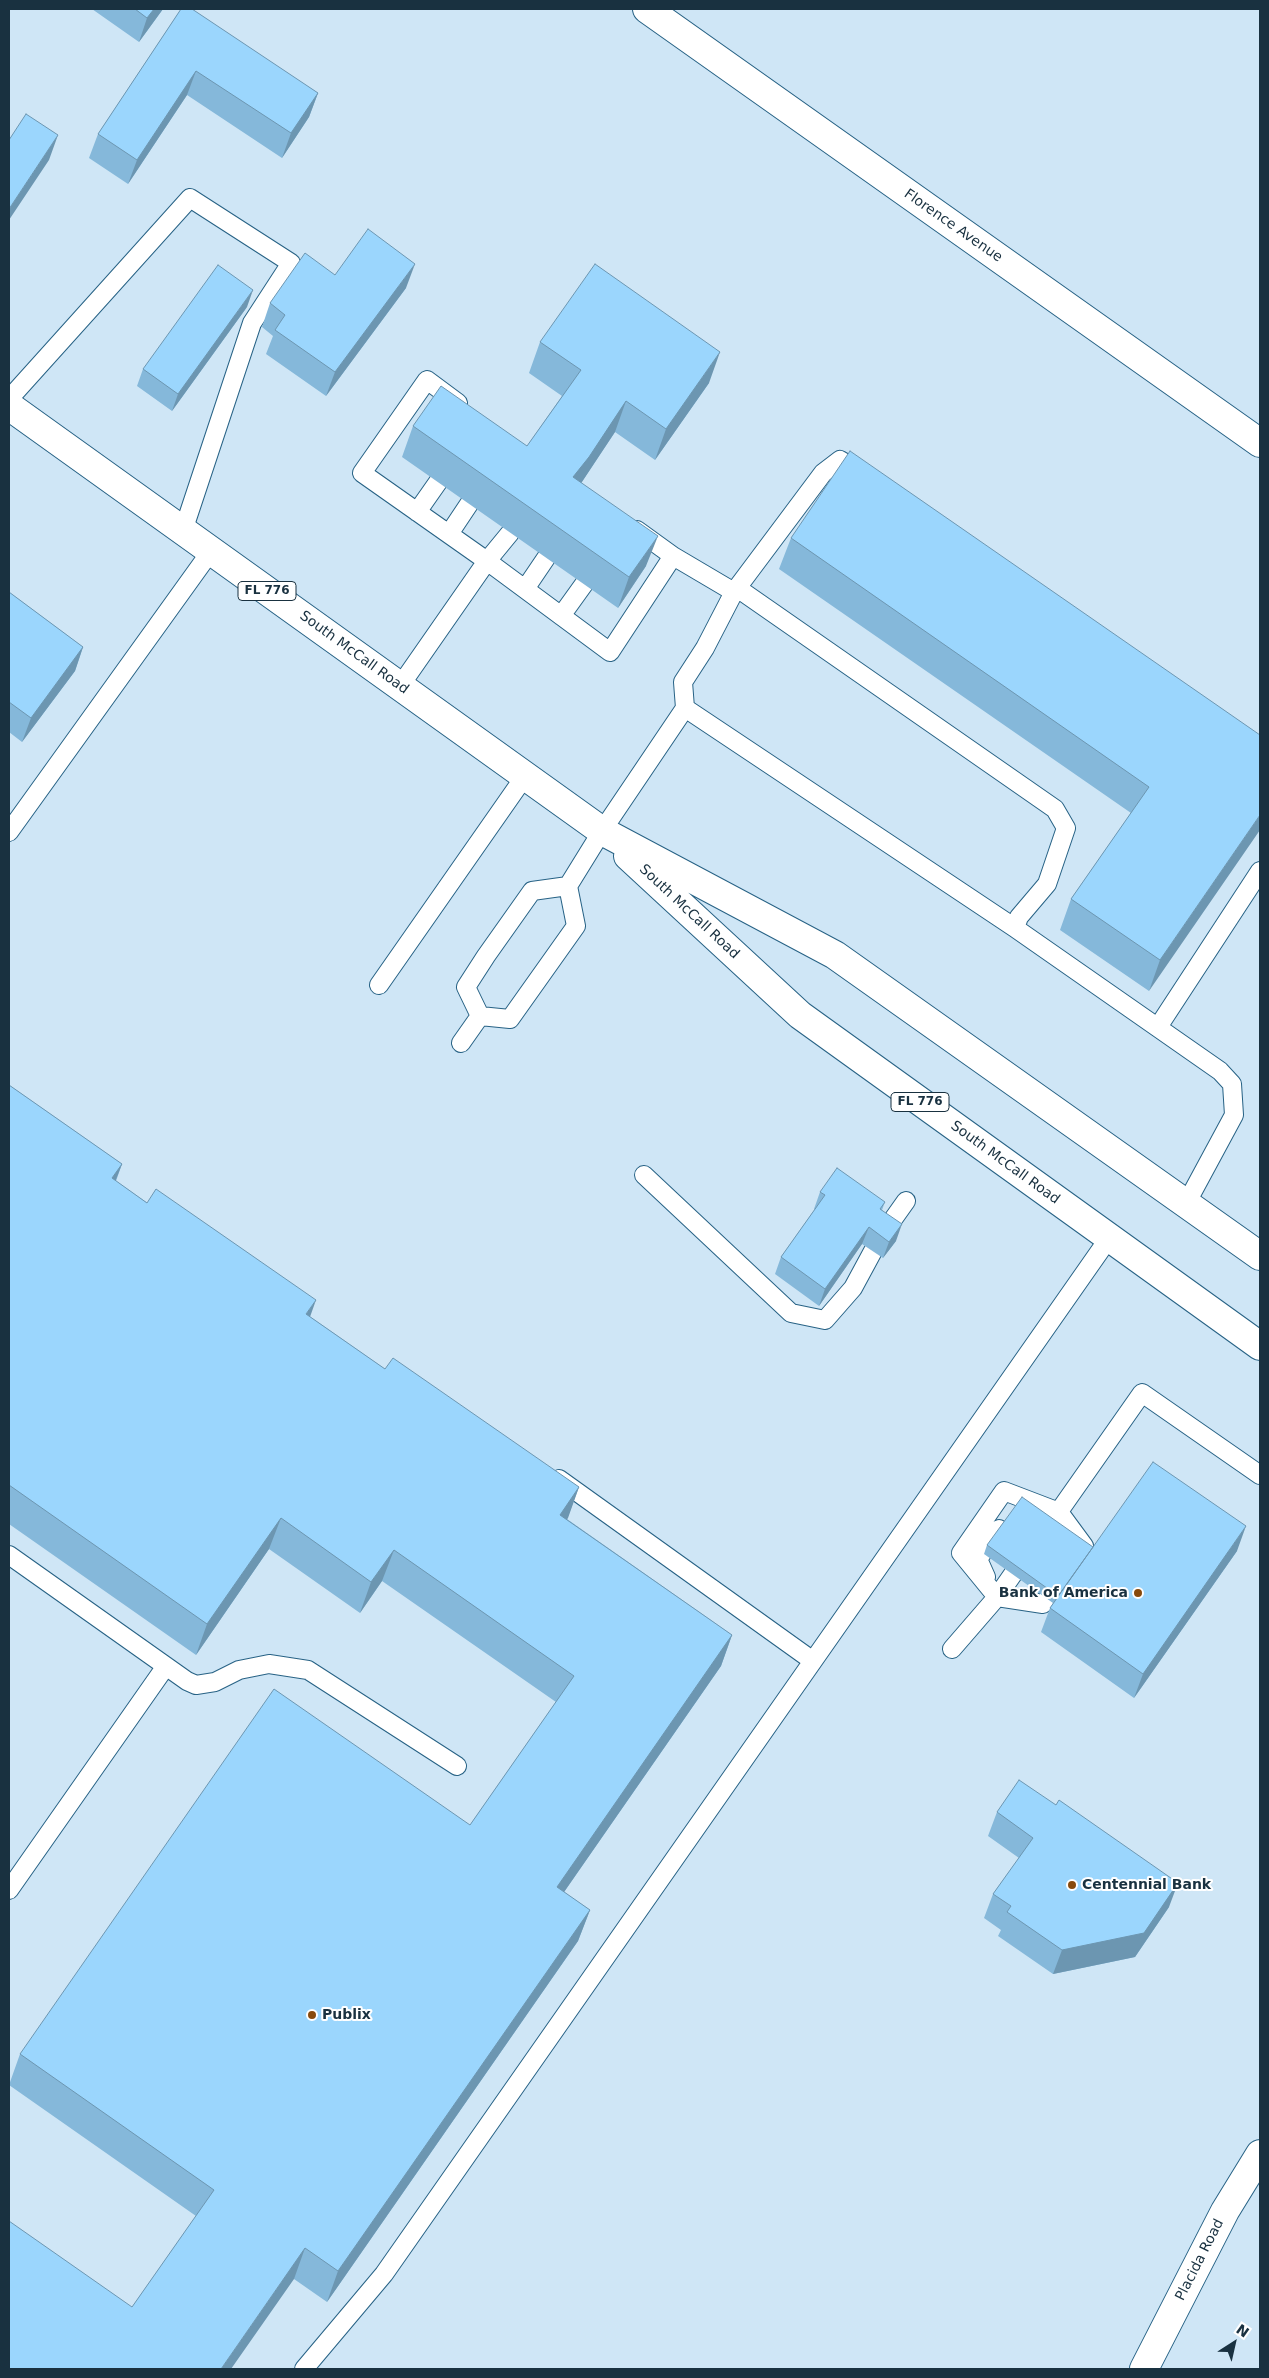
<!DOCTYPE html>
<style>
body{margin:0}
#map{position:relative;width:1269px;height:2378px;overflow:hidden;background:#cfe6f6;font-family:"DejaVu Sans",sans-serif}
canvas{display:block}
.frame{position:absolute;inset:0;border:10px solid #193140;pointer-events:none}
.north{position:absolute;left:1209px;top:2318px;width:50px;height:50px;-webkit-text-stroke:4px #fff;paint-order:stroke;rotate:35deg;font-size:14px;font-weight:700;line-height:20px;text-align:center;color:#193140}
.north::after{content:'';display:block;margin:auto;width:18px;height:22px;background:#193140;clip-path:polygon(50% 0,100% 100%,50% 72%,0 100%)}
</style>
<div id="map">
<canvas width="1269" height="2378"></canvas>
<div class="frame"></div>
<div class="north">N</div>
</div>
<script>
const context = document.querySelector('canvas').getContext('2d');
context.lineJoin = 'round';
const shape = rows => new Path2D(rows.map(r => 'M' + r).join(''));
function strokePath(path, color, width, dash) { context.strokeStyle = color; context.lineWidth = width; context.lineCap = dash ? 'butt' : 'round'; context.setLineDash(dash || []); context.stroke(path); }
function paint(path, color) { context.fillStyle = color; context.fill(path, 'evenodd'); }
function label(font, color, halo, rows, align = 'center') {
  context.font = font + ' "DejaVu Sans",sans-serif'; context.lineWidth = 4; context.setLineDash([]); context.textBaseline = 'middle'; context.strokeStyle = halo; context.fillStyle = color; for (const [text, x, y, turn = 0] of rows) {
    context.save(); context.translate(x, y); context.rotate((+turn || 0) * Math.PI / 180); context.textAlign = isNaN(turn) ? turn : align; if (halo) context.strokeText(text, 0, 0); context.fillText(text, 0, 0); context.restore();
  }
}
const service = shape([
 [9,399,190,198,291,263,252,323,183,531],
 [417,512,438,482],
 [510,533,487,561,610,652,673,556,637,530],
 [449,534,469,504],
 [673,556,734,592,823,473,840,460,864,474],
 [525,589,546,558],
 [561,616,584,584],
 [400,686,487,561,362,473,427,380,458,403],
 [685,708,1015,928,1220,1071,1232,1084,1234,1115,1186,1204],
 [9,832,211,551],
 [379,985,525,776],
 [480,1016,510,1019,576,926,568,886,602,831,685,708,683,682,705,648,734,592,743,592,1055,809,1066,828,1047,884,1019,917,1015,928],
 [480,1016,466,987,486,956,532,891,568,886],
 [1158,1027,1260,871],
 [461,1043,480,1016],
 [644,1175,791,1313,825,1320,853,1288,873,1251],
 [884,1232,906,1201],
 [559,1479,813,1661],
 [1048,1527,1142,1393,1260,1475],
 [9,1555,187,1681,196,1685,215,1682,239,1670,269,1664,308,1670,457,1766],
 [986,1577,978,1559,999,1529],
 [1048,1599,1043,1604,997,1597,961,1553,1004,1491,1059,1512,1084,1546,1082,1550],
 [952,1649,997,1597,1013,1574],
 [9,1890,166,1666],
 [304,2369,384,2274,1109,1238]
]);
const minor = shape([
 [647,9,1260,443]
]);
const secondary = shape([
 [1144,2369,1225,2211,1260,2154]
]);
const primary = shape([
 [9,406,602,831,835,955,1260,1256],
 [628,856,800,1015,1260,1346]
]);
const wall = shape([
 [92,9,163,9,139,42],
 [181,9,318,93,309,117,282,158,187,95,128,184,89,158,98,134],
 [335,275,406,288,326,396,266,354,273,336,262,327,270,303],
 [247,307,172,411,137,386,143,369],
 [540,342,709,383,655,460,615,432,581,483,646,566,618,608,402,457,413,426,527,446,562,396,529,373],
 [791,538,1260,735,1149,991,1060,930,1071,899,1131,813,779,569],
 [9,592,83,647,75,671,22,742,9,732],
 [9,1085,122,1164,116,1181,385,1369,579,1487,567,1519,732,1635,721,1666,564,1892,590,1910,578,1941,327,2302,294,2279,132,2307,196,2216,9,2085,20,2054,470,1825,556,1702,382,1581,360,1613,269,1549,196,1655,9,1524],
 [820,1192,885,1202,882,1210,896,1241,883,1258,862,1244,819,1306,775,1274,781,1257,815,1209,814,1209],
 [987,1545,1093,1547,1237,1551,1134,1698,1041,1632,1050,1608,1053,1603,984,1554],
 [997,1812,1169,1907,1135,1957,1053,1974,998,1936,1001,1930,984,1918,993,1894,1019,1858,988,1836]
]);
const shadedWall = shape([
 [154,9,163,9,139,42,147,18],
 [196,71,187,95,128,184,137,160],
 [318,93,309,117,282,158,291,133],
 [58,135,49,160,9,220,9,209],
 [415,264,406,288,326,396,335,372],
 [253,290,247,307,172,411,178,394],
 [720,352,709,383,655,460,666,429],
 [626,401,615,432,578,488,573,477],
 [658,536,646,566,618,608,629,577],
 [83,647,75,671,22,742,31,718],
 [1260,815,1260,830,1149,991,1160,960],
 [122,1164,110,1195,112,1178],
 [902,1224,896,1241,883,1258,889,1242],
 [869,1227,862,1244,819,1306,825,1289],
 [316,1300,305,1331,306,1314],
 [579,1487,568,1518,548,1545,560,1515],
 [281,1518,269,1549,196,1655,207,1624],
 [1246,1526,1237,1551,1134,1698,1143,1674],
 [394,1550,382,1581,360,1613,371,1582],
 [732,1635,721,1666,546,1918,557,1887],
 [1178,1883,1169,1907,1135,1957,1053,1974,1062,1950],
 [590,1910,578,1941,327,2302,338,2271],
 [305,2248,294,2279,231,2369,221,2369]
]);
const building = shape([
 [135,9,154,9,147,18,135,9],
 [181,9,192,9,318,93,291,133,196,71,137,160,98,134,181,9],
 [26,114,58,135,9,209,9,140,26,114],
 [368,229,415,264,335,372,275,330,285,315,270,303,305,253,335,275,368,229],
 [595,264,720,352,666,429,626,401,589,457,573,477,658,536,629,577,413,426,441,386,527,446,581,370,540,342,595,264],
 [218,265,253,290,178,394,143,369,218,265],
 [850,451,1260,735,1260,815,1160,960,1071,899,1149,787,791,538,850,451],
 [9,592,83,647,31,718,9,702,9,592],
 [9,1085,122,1164,112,1178,147,1203,156,1189,316,1300,306,1314,385,1369,393,1358,579,1487,560,1515,732,1635,557,1887,590,1910,338,2271,305,2248,221,2369,9,2369,9,2221,132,2307,214,2190,20,2054,274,1689,470,1825,574,1676,394,1550,371,1582,281,1518,207,1624,9,1485,9,1085],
 [837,1168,885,1202,880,1209,902,1224,889,1242,869,1227,825,1289,781,1257,825,1195,820,1192,837,1168],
 [1153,1462,1246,1526,1143,1674,1050,1608,1153,1462],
 [1022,1497,1093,1547,1058,1596,987,1545,1022,1497],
 [1019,1780,1056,1805,1059,1800,1178,1883,1144,1933,1062,1950,1007,1912,1011,1906,993,1894,1033,1838,997,1812,1019,1780]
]);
const markers = [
 [1138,1593,5,"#884a0c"],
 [1072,1885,5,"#884a0c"],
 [312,2015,5,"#884a0c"]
];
const shields = [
 [267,591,58],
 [920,1102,58]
];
const shieldNames = [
 ["FL 776",267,591],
 ["FL 776",920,1102]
];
const streetNames = [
 ["Florence Avenue",953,226,35],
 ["South McCall Road",354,653,36],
 ["South McCall Road",689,912,43],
 ["South McCall Road",1005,1163,36],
 ["Placida Road",1200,2260,-63]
];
const poiNames = [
 ["Bank of America",1128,1593,"right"],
 ["Centennial Bank",1082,1885],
 ["Publix",322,2015]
];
strokePath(service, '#276285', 20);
strokePath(minor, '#276285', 30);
strokePath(secondary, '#276285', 30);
strokePath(primary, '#276285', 30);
strokePath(service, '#fff', 18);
strokePath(minor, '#fff', 28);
strokePath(secondary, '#fff', 28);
strokePath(primary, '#fff', 28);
paint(wall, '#85b8da');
paint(shadedWall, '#6c96b1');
paint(building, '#9bd6fd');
strokePath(building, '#6c96b1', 1);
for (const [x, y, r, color] of markers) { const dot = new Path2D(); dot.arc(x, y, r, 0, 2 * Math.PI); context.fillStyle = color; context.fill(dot); strokePath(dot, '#fff', 2); }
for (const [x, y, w] of shields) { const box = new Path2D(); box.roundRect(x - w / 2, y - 9.5, w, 19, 4); context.fillStyle = '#fff'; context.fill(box); strokePath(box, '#193140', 1); }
label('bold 12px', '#193140', null, shieldNames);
label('14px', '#193140', '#fff', streetNames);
label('bold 14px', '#193140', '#fff', poiNames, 'left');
</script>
